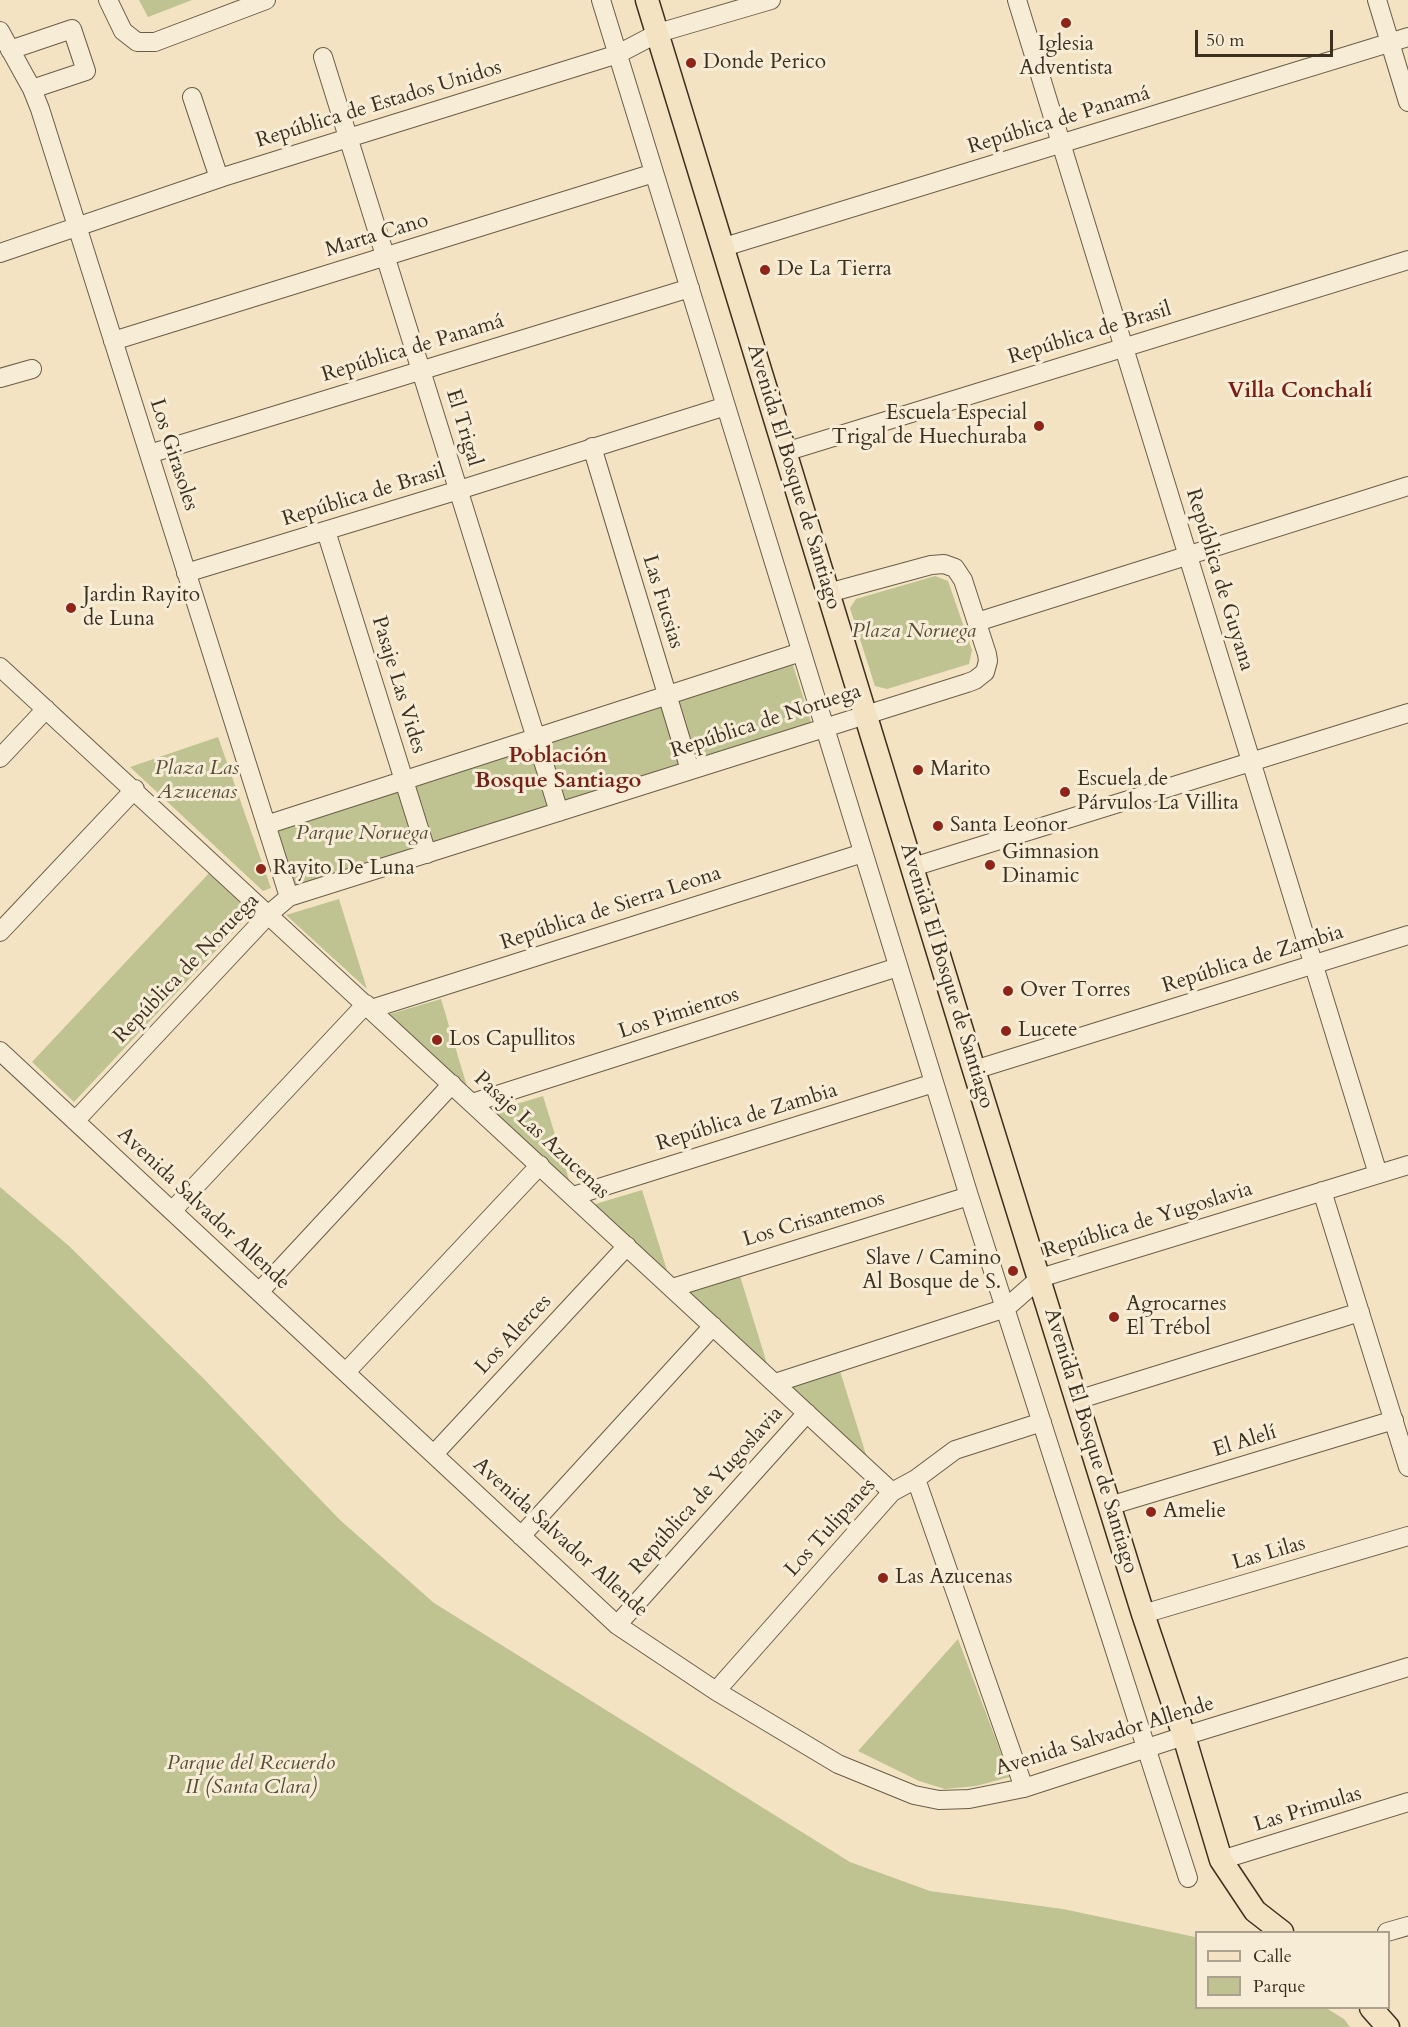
<!DOCTYPE html>
<meta charset="utf-8">
<style>
body{margin:0}
#map{position:relative;width:1408px;height:2027px;overflow:hidden;background:#f3e3c2;font-family:Cardo,serif}
canvas{display:block}
.legend{position:absolute;left:1195px;top:1931px;width:195px;height:78px;box-sizing:border-box;background:#f7edd7;border:2px solid #aca18e;margin:0;padding:8px 10px;list-style:none;font-size:18px;color:#3c3020}
.legend li{display:flex;align-items:center;gap:12px;height:30px}
.legend b{width:30px;border:2px solid #aca18e}
.scale{position:absolute;left:1195px;top:30px;width:138px;height:27px;box-sizing:border-box;border:3px solid #3c3020;border-top:0;padding-left:8px;font-size:18px;line-height:21px;white-space:nowrap;color:#3c3020;-webkit-text-stroke:4px #f7edd7;paint-order:stroke}
</style>
<div id="map">
<canvas width="1408" height="2027"></canvas>
<ul class="legend">
<li><b style="height:8px;background:#f3e3c2"></b>Calle</li>
<li><b style="height:16px;background:#bec391"></b>Parque</li>
</ul>
<div class="scale">50 m</div>
</div>
<script>
const context = document.querySelector('canvas').getContext('2d');
context.lineJoin = 'round';
function paint(path, color) { context.fillStyle = color; context.fill(path, 'evenodd'); }
const shape = rows => new Path2D(rows.map(r => 'M' + r).join(''));
function strokePath(path, color, width, dash) { context.strokeStyle = color; context.lineWidth = width; context.lineCap = dash ? 'butt' : 'round'; context.setLineDash(dash || []); context.stroke(path); }
function label(font, color, halo, rows, align = 'center') {
  context.font = font + ' Cardo,serif'; context.lineWidth = 6; context.setLineDash([]); context.textBaseline = 'middle'; context.strokeStyle = halo; context.fillStyle = color; for (const [text, x, y, turn = 0] of rows) {
    context.save(); context.translate(x, y); context.rotate((+turn || 0) * Math.PI / 180); context.textAlign = isNaN(turn) ? turn : align; if (halo) context.strokeText(text, 0, 0); context.fillText(text, 0, 0); context.restore();
  }
}
const green = shape([
 [139,0,192,0,148,17],
 [935,576,948,581,972,650,969,664,887,689,875,686,850,608,856,599],
 [792,662,812,725,293,891,275,827],
 [218,737,271,888,263,891,130,767],
 [211,871,253,911,74,1102,32,1062],
 [339,899,367,989,286,915],
 [441,999,468,1090,387,1015],
 [543,1096,571,1186,490,1112],
 [0,1187,69,1246,202,1377,340,1520,434,1603,850,1862,930,1891,1063,1909,1195,1937,1196,2008,1326,2008,1344,2019,1350,2027,0,2027],
 [642,1190,670,1280,589,1206],
 [740,1276,768,1367,687,1292],
 [840,1371,868,1461,787,1387],
 [958,1639,1010,1777,976,1786,945,1789,919,1781,858,1751]
]);
const minor = shape([
 [108,0,123,31,137,42,155,42,266,0],
 [601,0,969,1196,1188,1878],
 [1017,0,1378,1174],
 [1377,0,1408,102],
 [0,31,32,89,40,109,289,897],
 [10,50,72,29,86,71,32,89],
 [323,57,559,812],
 [192,97,219,178],
 [724,247,1408,37],
 [0,253,223,177,618,54,658,33,771,0],
 [113,341,654,173],
 [0,378,32,369],
 [592,447,690,770],
 [785,452,1408,260],
 [149,454,690,288],
 [326,531,427,854],
 [186,573,459,490,726,406],
 [977,622,1408,486],
 [0,667,892,1492],
 [0,758,46,709],
 [266,825,801,652],
 [913,867,1408,713],
 [0,932,135,789],
 [371,1009,863,853],
 [0,1051,617,1625,716,1691,838,1764,914,1795,939,1800,969,1799,1024,1788,1184,1736,1408,1667],
 [974,1070,1408,935],
 [472,1103,898,967],
 [75,1121,269,914,289,897,967,683,975,680,985,672,988,661,987,654,963,580,955,568,944,564,931,565,828,593],
 [1322,1191,1408,1467],
 [573,1196,934,1083],
 [172,1211,366,1004],
 [672,1288,969,1196],
 [259,1292,452,1084],
 [346,1372,540,1165],
 [775,1383,1006,1308,1040,1278,1408,1165],
 [1077,1400,1360,1312],
 [434,1454,627,1246],
 [916,1479,1024,1788],
 [1109,1506,1394,1420],
 [521,1536,713,1326],
 [1143,1614,1408,1536],
 [617,1625,807,1413],
 [716,1691,892,1492,916,1479,955,1450,1042,1422],
 [1221,1860,1408,1802],
 [1387,1932,1408,1926]
]);
const major = shape([
 [647,0,974,1070,1143,1614,1184,1736,1221,1860,1255,1911,1282,1932],
 [1371,2008,1388,2027]
]);
const markers = [
 [1066,23,6,"#8f2418"],
 [691,63,6,"#8f2418"],
 [765,270,6,"#8f2418"],
 [1039,426,6,"#8f2418"],
 [71,608,6,"#8f2418"],
 [918,770,6,"#8f2418"],
 [1065,792,6,"#8f2418"],
 [938,826,6,"#8f2418"],
 [990,865,6,"#8f2418"],
 [261,869,6,"#8f2418"],
 [1008,991,6,"#8f2418"],
 [1006,1031,6,"#8f2418"],
 [437,1040,6,"#8f2418"],
 [1013,1271,6,"#8f2418"],
 [1114,1317,6,"#8f2418"],
 [1151,1512,6,"#8f2418"],
 [883,1578,6,"#8f2418"]
];
const poiNames = [
 ["Iglesia",1066,45,"center"],
 ["Adventista",1066,69,"center"],
 ["Donde Perico",703,63],
 ["De La Tierra",777,270],
 ["Escuela Especial",1027,414,"right"],
 ["Trigal de Huechuraba",1027,438,"right"],
 ["Jardin Rayito",83,596],
 ["de Luna",83,620],
 ["Marito",930,770],
 ["Escuela de",1077,780],
 ["Párvulos La Villita",1077,804],
 ["Santa Leonor",950,826],
 ["Gimnasion",1002,853],
 ["Dinamic",1002,877],
 ["Rayito De Luna",273,869],
 ["Over Torres",1020,991],
 ["Lucete",1018,1031],
 ["Los Capullitos",449,1040],
 ["Slave / Camino",1001,1259,"right"],
 ["Al Bosque de S.",1001,1283,"right"],
 ["Agrocarnes",1126,1305],
 ["El Trébol",1126,1329],
 ["Amelie",1163,1512],
 ["Las Azucenas",895,1578]
];
const streetNames = [
 ["República de Estados Unidos",379,105,-17],
 ["República de Panamá",1059,121,-17],
 ["Marta Cano",377,236,-17],
 ["República de Brasil",1090,334,-17],
 ["República de Panamá",413,349,-17],
 ["El Trigal",463,428,73],
 ["Los Girasoles",173,455,72],
 ["Avenida El Bosque de Santiago",793,477,73],
 ["República de Brasil",364,496,-17],
 ["República de Guyana",1219,580,73],
 ["Las Fucsias",662,602,73],
 ["Pasaje Las Vides",398,685,73],
 ["República de Noruega",766,722,-18],
 ["República de Sierra Leona",611,909,-18],
 ["República de Zambia",1253,960,-17],
 ["República de Noruega",187,969,-46],
 ["Avenida El Bosque de Santiago",946,976,73],
 ["Los Pimientos",679,1014,-18],
 ["República de Zambia",747,1118,-17],
 ["Pasaje Las Azucenas",541,1136,43],
 ["Avenida Salvador Allende",203,1209,43],
 ["Los Crisantemos",814,1220,-17],
 ["República de Yugoslavia",1148,1221,-17],
 ["Los Alerces",514,1335,-47],
 ["Avenida El Bosque de Santiago",1090,1441,73],
 ["El Alelí",1245,1442,-17],
 ["República de Yugoslavia",707,1491,-48],
 ["Los Tulipanes",831,1528,-48],
 ["Avenida Salvador Allende",560,1538,42],
 ["Las Lilas",1269,1554,-16],
 ["Avenida Salvador Allende",1105,1737,-17],
 ["Las Primulas",1308,1810,-17]
];
const parkNames = [
 ["Plaza Noruega",914,632],
 ["Plaza Las",197,769],
 ["Azucenas",197,793],
 ["Parque Noruega",362,834],
 ["Parque del Recuerdo",251,1764],
 ["II (Santa Clara)",251,1788]
];
const neighbourhoodNames = [
 ["Villa Conchalí",1300,392],
 ["Población",558,757],
 ["Bosque Santiago",558,782]
];
paint(green, '#bec391');
strokePath(minor, '#6a5d48', 20);
strokePath(major, '#3c3020', 25);
strokePath(minor, '#f7edd7', 18);
strokePath(major, '#f3e3c2', 22);
for (const [x, y, r, color] of markers) { const dot = new Path2D(); dot.arc(x, y, r, 0, 2 * Math.PI); context.fillStyle = color; context.fill(dot); strokePath(dot, '#f7edd7', 2); }
label('21px', '#3c3020', '#f7edd7', poiNames, 'left');
label('21px', '#3c3020', '#f7edd7', streetNames);
label('italic 21px', '#564d37', '#f7edd7', parkNames);
label('bold 22px', '#7a1f14', '#f7edd7', neighbourhoodNames);
</script>
